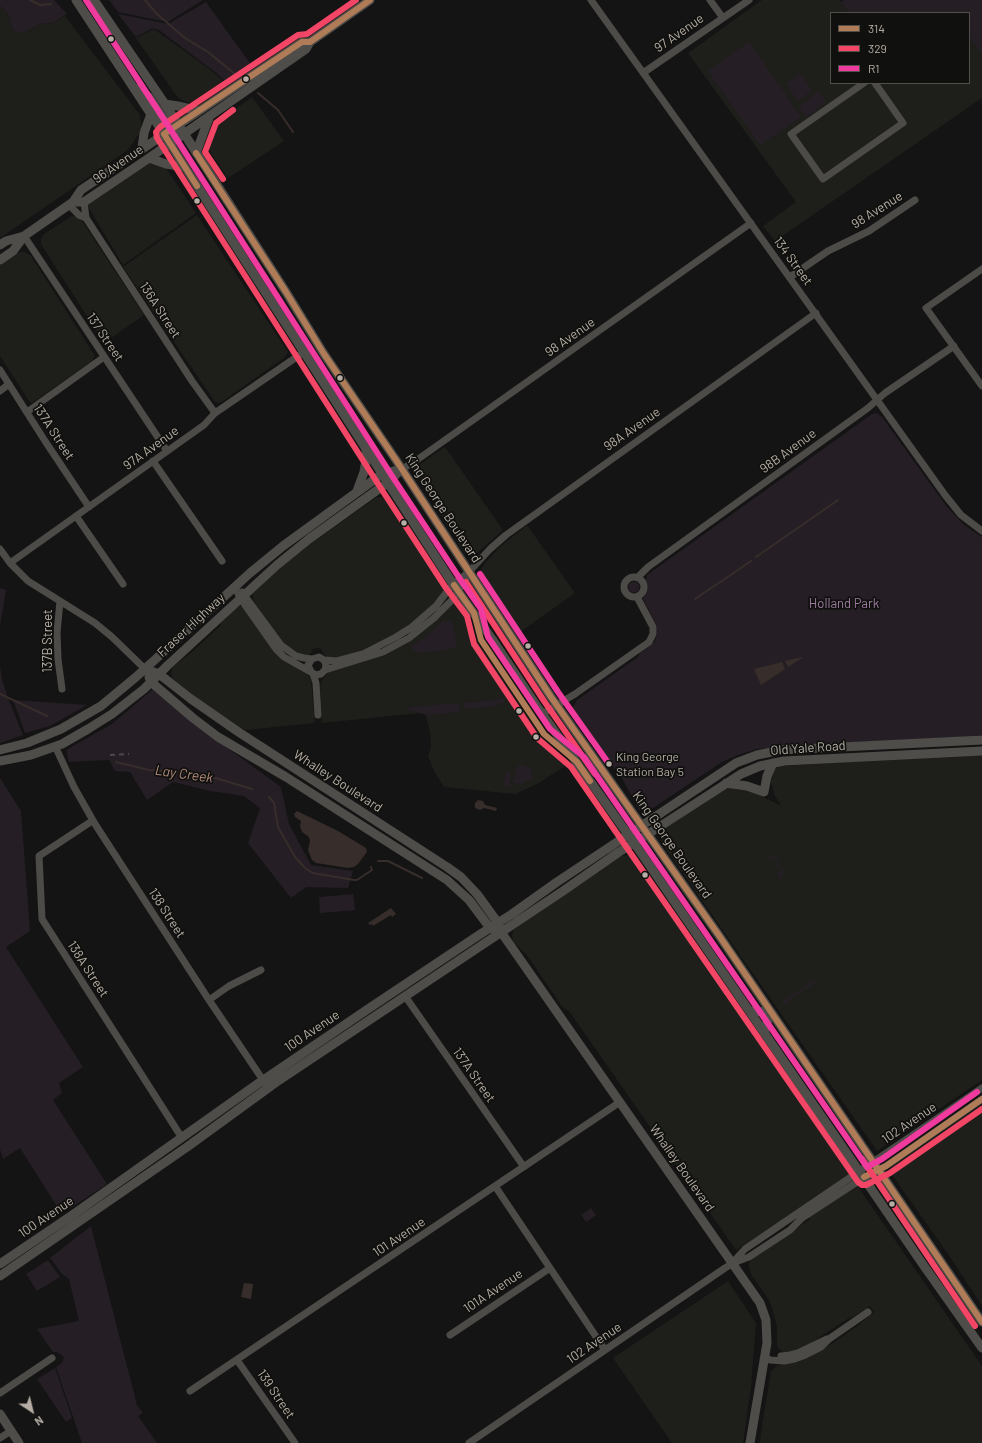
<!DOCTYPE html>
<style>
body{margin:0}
#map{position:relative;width:982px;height:1443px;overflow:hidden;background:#141414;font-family:Barlow,sans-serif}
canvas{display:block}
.legend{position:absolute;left:830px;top:12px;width:140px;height:72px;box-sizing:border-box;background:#10100e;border:1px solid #524f4a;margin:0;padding:5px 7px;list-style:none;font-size:12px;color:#b6aea5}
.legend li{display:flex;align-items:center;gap:8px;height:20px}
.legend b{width:20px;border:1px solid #524f4a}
.north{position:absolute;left:12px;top:1391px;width:40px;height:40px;-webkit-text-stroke:3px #10100e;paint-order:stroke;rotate:145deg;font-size:11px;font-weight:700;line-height:16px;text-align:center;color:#b6aea5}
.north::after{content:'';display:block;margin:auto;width:14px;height:18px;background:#b6aea5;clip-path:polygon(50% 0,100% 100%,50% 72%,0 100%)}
</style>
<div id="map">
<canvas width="982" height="1443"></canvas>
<ul class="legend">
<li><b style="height:5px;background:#b07c57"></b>314</li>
<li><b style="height:5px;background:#f34667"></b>329</li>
<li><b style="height:5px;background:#f13a9d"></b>R1</li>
</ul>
<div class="north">N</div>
</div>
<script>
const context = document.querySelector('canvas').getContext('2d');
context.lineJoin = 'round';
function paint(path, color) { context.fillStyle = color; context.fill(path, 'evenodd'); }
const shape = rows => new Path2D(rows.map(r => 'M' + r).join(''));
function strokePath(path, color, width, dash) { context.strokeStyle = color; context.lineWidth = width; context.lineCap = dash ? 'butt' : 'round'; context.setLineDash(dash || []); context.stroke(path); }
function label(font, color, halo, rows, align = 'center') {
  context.font = font + ' Barlow,sans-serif'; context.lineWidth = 3.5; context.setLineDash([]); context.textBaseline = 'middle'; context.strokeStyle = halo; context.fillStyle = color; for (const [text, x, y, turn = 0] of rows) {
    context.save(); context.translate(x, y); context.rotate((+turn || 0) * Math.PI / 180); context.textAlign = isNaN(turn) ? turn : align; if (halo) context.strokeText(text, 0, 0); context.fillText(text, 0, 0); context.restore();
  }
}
const built = shape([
 [762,0,840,0,849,13,831,13,831,83,969,83,969,35,982,26,982,98,775,241,763,226,796,202,688,53],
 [0,6,7,12,13,31,23,33,40,24,53,23,65,16,140,115,142,129,128,150,0,238],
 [154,29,208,68,226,83,194,103,186,102,178,98,136,38],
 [252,97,284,141,228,178,208,149,213,130,220,120],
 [149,163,166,168,196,213,123,265,87,205],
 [197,215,288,352,284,358,220,403,215,402,123,267],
 [72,216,78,217,82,221,144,315,104,343,41,244,41,239,44,234],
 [19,252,25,252,31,256,95,356,92,361,32,403,29,401,0,356,0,265],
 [445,447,503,530,474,556,468,556,464,553,415,471,416,467],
 [377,497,383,497,390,503,445,583,446,590,420,619,368,650,339,659,326,657,320,648,312,649,311,653,307,656,293,652,280,639,254,602,252,593,255,588,306,547],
 [527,525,575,593,519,633,481,579,479,574,484,564,500,547],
 [456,603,458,604,463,609,479,644,542,738,554,751,565,766,539,783,515,794,444,787,434,771,428,755,431,748,430,732,425,713,389,716,322,723,320,687,322,680,327,674,330,672,381,655,452,604],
 [240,606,244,607,272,647,309,676,311,682,315,723,245,730,202,702,173,679,171,673,173,666,192,652,221,625,221,620,237,607],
 [982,754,982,1080,877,1151,661,842,660,834,663,830,718,793,728,788,743,787,781,806,774,794,770,778,773,770,782,766],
 [626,855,632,856,637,861,686,932,704,964,982,1366,982,1443,760,1443,762,1425,771,1372,774,1368,778,1365,799,1362,821,1351,856,1327,874,1312,870,1306,853,1317,849,1318,802,1349,785,1353,780,1350,777,1346,777,1327,772,1308,769,1300,751,1274,749,1266,749,1263,754,1258,810,1219,801,1208,736,1250,569,1011,563,1008,529,958,514,942,512,938,513,931,517,925,621,856],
 [982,1103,982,1306,948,1254,890,1172,890,1168,893,1165],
 [728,1281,756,1323,751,1387,743,1443,672,1443,613,1358]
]);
const green = shape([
 [0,0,54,0,67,14,53,23,40,24,23,33,13,31,7,12,0,6],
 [109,0,203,0,168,22,118,12],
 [844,0,982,0,982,54,969,35,969,13,849,13,841,2],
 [206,2,252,66,226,82,215,72,159,30,153,28,136,37,118,14,168,24],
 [749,42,801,117,760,145,708,71],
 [800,74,812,90,798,101,786,84],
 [818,92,826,102,806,117,799,106],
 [877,413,882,417,947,507,964,525,982,537,982,735,957,737,797,745,757,749,738,755,722,762,647,812,639,810,623,780,574,713,573,707,577,700,638,657,640,653,655,641,657,634,657,626,643,599,647,588,646,580,647,575,872,414],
 '628.5 587a5.5 5.5 0 1 1 11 0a5.5 5.5 0 1 1-11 0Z',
 [0,588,6,590,0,626],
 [443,621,452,622,457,646,446,650,417,653,411,647,429,634],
 [0,665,2,680,8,698,23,735,0,743],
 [153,689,203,730,281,787,289,824,311,865,353,871,348,888,306,887,291,898,248,843,260,808,244,796,210,791,173,782,147,800,130,772,115,771,109,760,69,762,66,750,112,724],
 [504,699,504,702,497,706,464,709,464,703],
 [13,700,87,705,50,726,25,733],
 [459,703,460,712,437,714,429,716,404,708],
 [522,765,530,768,533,777,522,784,512,783,517,766],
 [510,771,510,781,509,787,503,785,507,773],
 [0,778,21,811,30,931,6,947,83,1067,59,1083,62,1093,53,1100,107,1184,71,1208,67,1202,58,1208,20,1148,3,1159,0,1149],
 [773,854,784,871,781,880,777,875,782,871,772,856,767,859,765,858],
 [353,894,355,910,320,913,319,897],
 [815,980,816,982,784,1004,782,1004,782,1002],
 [591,1208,596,1215,586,1222,581,1215],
 [91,1226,137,1405,143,1413,138,1416,157,1443,82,1443,56,1367,62,1363,64,1357,57,1352,53,1352,37,1329,79,1321,69,1279,62,1274,50,1258],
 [48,1260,60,1277,37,1291,26,1274],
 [55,1368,72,1418,66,1422,37,1379]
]);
const water = shape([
 [802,657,802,658,788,667,785,661],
 [782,662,785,669,761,685,754,669],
 [478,800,483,801,485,805,497,808,496,811,484,808,480,810,477,809,475,808,475,803],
 [297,811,338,831,366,848,367,852,358,864,354,867,348,868,316,863,312,860,308,850,310,841,309,837,302,832,300,826,301,821,295,817,294,814],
 [391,908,396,914,392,917,391,915,373,926,372,924,370,925,368,923],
 [244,1283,253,1284,251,1299,241,1297]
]);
const stream = shape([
 [30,0,40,5,51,4],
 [145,0,157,14,185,38,208,52,236,75],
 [258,93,278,110,293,132],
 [756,557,838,500],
 [719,583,751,561],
 [695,599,717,584],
 [0,694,47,716],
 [116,762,149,770,185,772,212,777,252,789],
 [269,797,274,803,278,827,295,857,306,869,313,873,354,880,357,880,372,870,371,867],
 [378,861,388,861,422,878]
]);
const minor = shape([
 [591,0,945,495,961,515,982,531],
 [710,0,723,18],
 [643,73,749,0],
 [864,83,791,134,823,179,903,123,875,83],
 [84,202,86,218],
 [69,205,79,215,86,218,192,381,215,413],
 [24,236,167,451],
 [982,269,926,308,982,386],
 [790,277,828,251,869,231,915,200],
 [0,370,45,441,89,507],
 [0,391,9,384],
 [27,412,104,357],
 [153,461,222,561],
 [402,469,414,462,751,223],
 [76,516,123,584],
 [0,549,10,563,28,581,95,623,112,637,145,669],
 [10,563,204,425,215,413,304,352],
 '624 587a10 10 0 1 1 20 0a10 10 0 1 1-20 0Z',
 [638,577,648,567,868,408,885,393,954,346],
 [235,587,240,598,276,649,284,657,316,675,321,674,325,670,326,665,324,660,319,657,312,659,308,665,311,672],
 [242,592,281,645,296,656,304,658,312,659],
 [60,601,57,633,58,659,62,689],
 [324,660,337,661,363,654,396,637,412,627,436,606,453,584,469,572,490,549,506,535,816,313],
 [325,670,383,652,409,638,434,618,452,600,458,592,467,576],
 [313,674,316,683,318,715],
 [542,714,575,694,649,642,653,634,653,627,637,597],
 [55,746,74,787,95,824,209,1000,265,1083],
 [92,821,39,856,42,919,182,1138],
 [405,996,524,1167],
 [209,1000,229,986,261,970],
 [495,1186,605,1350],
 [734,1261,745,1249,982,1088],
 [450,1335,550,1268],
 [781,1356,790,1355,798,1353,827,1339],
 [765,1357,770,1360,784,1361,795,1359,803,1356,821,1347,829,1339,868,1312],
 [237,1360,295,1443],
 [190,1391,620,1102],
 [0,1393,52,1358],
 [0,1438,11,1431],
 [469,1443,725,1268,733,1263,749,1257,790,1230,802,1218,857,1182,886,1166,982,1099]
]);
const major = shape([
 [76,0,158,125,453,584,492,639,536,705,639,850,924,1266,982,1348],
 [94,0,165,104,286,292,324,354,396,460,551,697,718,934,982,1322],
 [136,88,149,97,174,134],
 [165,104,178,106,199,111],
 [142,148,144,133,151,114],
 [196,153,209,118],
 [149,158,166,164,185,167],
 [73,202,84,202,149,158,306,49,310,42,370,0],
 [0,245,6,241,24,236],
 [0,260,13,251,24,236,73,202,81,190,302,42,310,42],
 [357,491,364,472,366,460,366,450],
 [145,669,159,674,191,699,240,733,447,867,461,877,477,894,498,923,501,932,508,942,760,1303,766,1320,767,1343,750,1443],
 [149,677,151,682,193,718,218,737,286,777,447,880,469,900,490,928,496,930],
 [0,750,27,743,61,729,101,706,136,677,250,573,283,546,382,474,401,469],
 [0,761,31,755,62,744,88,729,112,714,144,689,167,666,277,565,309,539,387,483,402,469],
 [726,783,747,786,764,792,767,776,773,763],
 [750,1011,770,1012],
 [764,1033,770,1012],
 [0,1264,71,1216,256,1085,371,1007,479,935,512,914,557,882,736,763,757,755,781,750,982,740],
 [0,1276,187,1147,275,1083,563,891,619,852,656,829,741,774,760,766,784,761,982,751],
 [0,1414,19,1443]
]);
const rail = shape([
 [110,755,129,754]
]);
const bus1 = shape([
 [164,134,197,186],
 [164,134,302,42,310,42,370,0],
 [196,153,286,292,324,354,396,460,551,697,718,934,982,1322],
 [454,585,474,613,481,640,544,734,577,762,590,781],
 [864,1177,886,1166,982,1099]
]);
const bus2 = shape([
 [356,0,307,34,298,35,160,127,156,132,157,138,380,487,446,588,467,616,474,644,537,738,571,767,858,1182,862,1185,866,1185,890,1173,982,1109],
 [223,179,205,152,216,123,233,110],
 [466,582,544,701,595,774],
 [862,1159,975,1326]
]);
const bus3 = shape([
 [86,0,165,121,394,479,460,579,481,609,488,637,550,729,584,757,867,1167,882,1159,977,1092],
 [480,574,558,692,609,764]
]);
const markers = [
 [111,39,3.5,"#b6aea5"],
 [246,79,3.5,"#b6aea5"],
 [197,201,3.5,"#b6aea5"],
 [340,378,3.5,"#b6aea5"],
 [404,523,3.5,"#b6aea5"],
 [528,646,3.5,"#b6aea5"],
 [519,711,3.5,"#b6aea5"],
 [536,737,3.5,"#b6aea5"],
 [609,764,3.5,"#b6aea5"],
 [645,875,3.5,"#b6aea5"],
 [892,1204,3.5,"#b6aea5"]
];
const busNames = [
 ["King George",616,757],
 ["Station Bay 5",616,772]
];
const streetNames = [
 ["97 Avenue",679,33,-35],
 ["96 Avenue",118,164,-34],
 ["98 Avenue",877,210,-32],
 ["134 Street",793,261,54],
 ["136A Street",160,310,57],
 ["137 Street",105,337,56],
 ["98 Avenue",570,337,-35],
 ["98A Avenue",632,429,-35],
 ["137A Street",54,432,57],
 ["97A Avenue",151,448,-36],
 ["98B Avenue",788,451,-36],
 ["King George Boulevard",443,508,57],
 ["Fraser Highway",191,625,-43],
 ["137B Street",48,641,-90],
 ["Old Yale Road",808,748,-4],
 ["Whalley Boulevard",338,781,33],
 ["King George Boulevard",672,845,55],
 ["138 Street",167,913,57],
 ["138A Street",88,969,57],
 ["100 Avenue",312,1031,-34],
 ["137A Street",474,1075,55],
 ["102 Avenue",909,1123,-34],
 ["Whalley Boulevard",682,1168,55],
 ["100 Avenue",46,1217,-34],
 ["101 Avenue",399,1237,-34],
 ["101A Avenue",493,1291,-34],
 ["102 Avenue",594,1343,-34],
 ["139 Street",276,1394,56]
];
const parkNames = [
 ["Holland Park",844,604]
];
const waterNames = [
 ["Lay Creek",184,774,8]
];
paint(built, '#1e1e1b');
paint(green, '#251e25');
paint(water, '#372d2a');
strokePath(stream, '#372d2a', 2);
strokePath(minor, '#4d4b48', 7);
strokePath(major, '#4f4d4a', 9);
strokePath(rail, '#4c4b48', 2, [5, 4]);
strokePath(bus1, '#b07c57', 6);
strokePath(bus2, '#f34667', 6);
strokePath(bus3, '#f13a9d', 6);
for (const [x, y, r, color] of markers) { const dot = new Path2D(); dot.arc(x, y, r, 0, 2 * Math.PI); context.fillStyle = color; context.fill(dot); strokePath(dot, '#10100e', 1.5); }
label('12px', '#b6aea5', '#10100e', busNames, 'left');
label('13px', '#b6aea5', '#10100e', streetNames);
label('13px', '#9d7ba1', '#10100e', parkNames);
label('italic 14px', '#b28b7b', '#10100e', waterNames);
</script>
